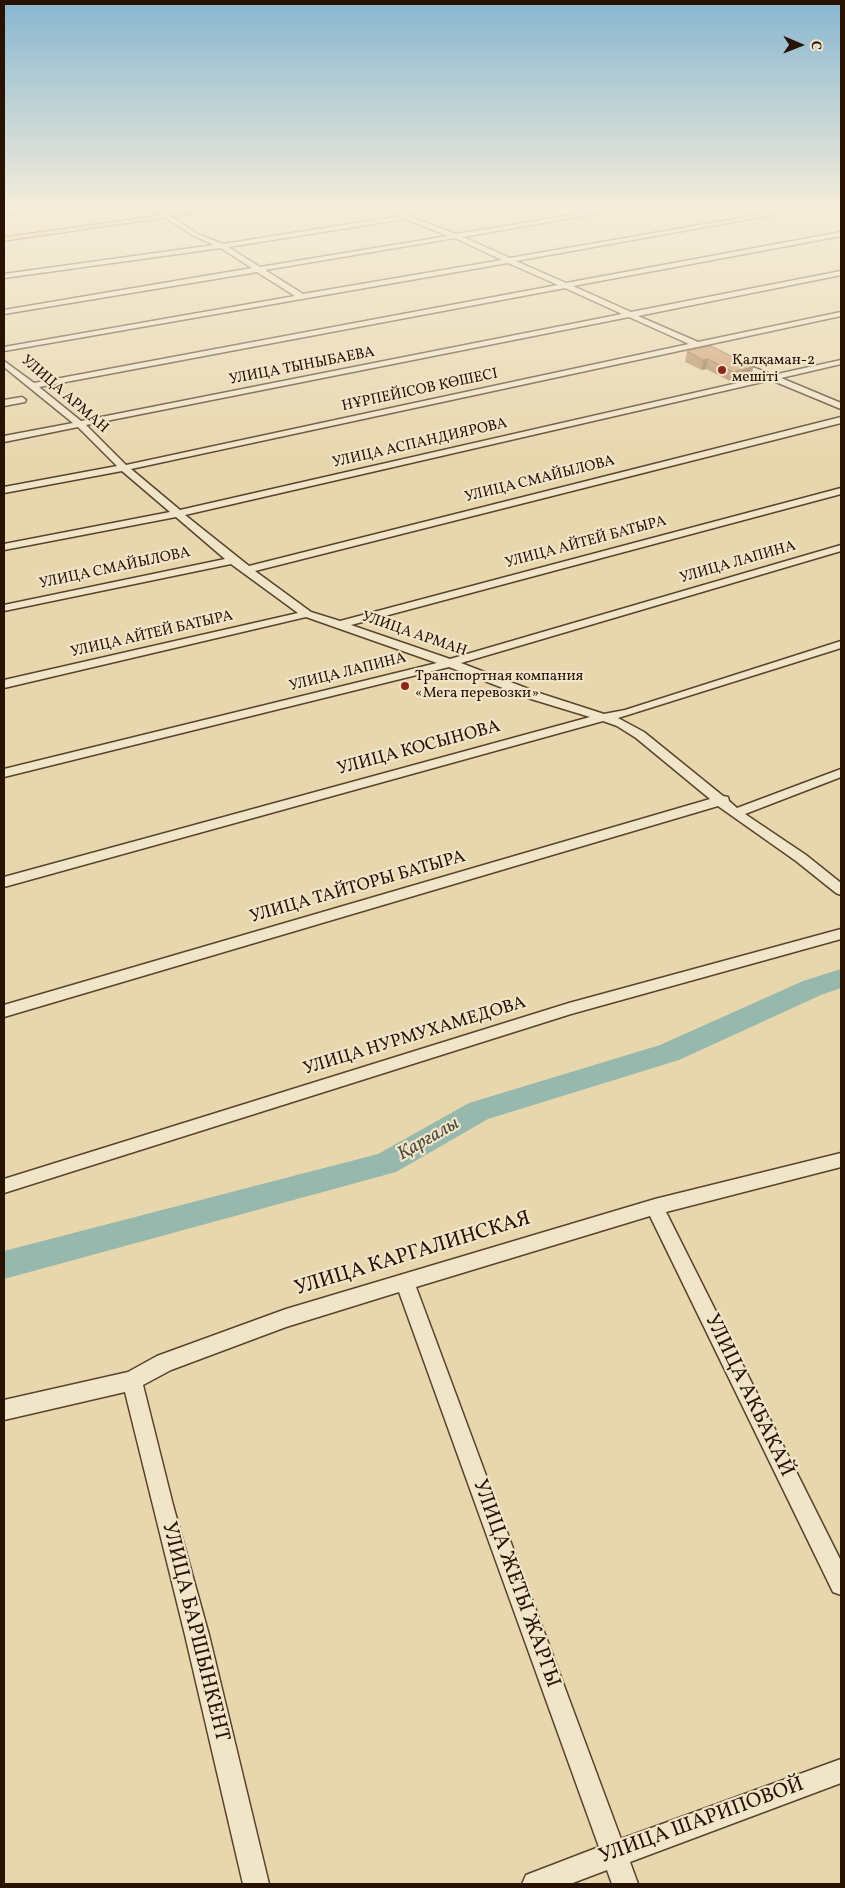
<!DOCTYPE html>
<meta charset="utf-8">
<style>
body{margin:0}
#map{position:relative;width:845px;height:1888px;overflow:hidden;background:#e8d6ac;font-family:Vollkorn,serif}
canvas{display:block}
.frame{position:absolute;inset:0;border:5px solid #281202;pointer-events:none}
.north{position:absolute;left:775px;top:20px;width:50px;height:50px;-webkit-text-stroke:4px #f0e4c9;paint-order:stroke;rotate:91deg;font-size:14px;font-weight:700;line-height:20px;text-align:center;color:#281202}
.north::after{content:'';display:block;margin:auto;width:18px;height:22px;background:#281202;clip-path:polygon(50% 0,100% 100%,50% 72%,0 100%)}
</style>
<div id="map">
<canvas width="845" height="1888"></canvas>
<div class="frame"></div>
<div class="north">С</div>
</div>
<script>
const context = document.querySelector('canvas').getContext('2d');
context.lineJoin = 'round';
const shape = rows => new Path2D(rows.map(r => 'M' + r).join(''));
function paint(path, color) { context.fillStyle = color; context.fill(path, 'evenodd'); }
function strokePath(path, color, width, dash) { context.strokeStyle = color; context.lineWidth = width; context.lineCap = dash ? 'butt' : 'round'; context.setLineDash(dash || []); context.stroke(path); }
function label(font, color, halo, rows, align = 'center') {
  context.font = font + ' Vollkorn,serif'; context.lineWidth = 4.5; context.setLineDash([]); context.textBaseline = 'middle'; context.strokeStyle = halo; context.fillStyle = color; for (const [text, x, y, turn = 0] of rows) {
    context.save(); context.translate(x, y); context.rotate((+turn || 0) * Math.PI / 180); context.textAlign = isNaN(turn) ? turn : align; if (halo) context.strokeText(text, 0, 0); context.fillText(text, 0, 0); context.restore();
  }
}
const river = shape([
 [841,969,841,988,821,995,679,1060,488,1119,396,1172,4,1279,4,1251,378,1154,469,1103,660,1045,803,981,841,969]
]);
const minor = shape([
 [32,208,47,208,4,215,4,211,32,208],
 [150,208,157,208,198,234,223,244,400,216,386,208,393,208,401,212,440,208,406,215,456,234,616,208,628,208,463,237,510,258,798,208,810,208,516,261,566,283,841,232,841,236,573,286,631,312,841,271,841,275,638,316,698,342,841,312,841,316,131,469,180,510,764,377,731,364,731,360,734,360,773,375,841,360,841,364,781,378,841,403,841,409,771,380,185,515,249,566,841,417,841,423,255,571,311,612,340,621,841,488,841,494,351,625,450,659,841,545,841,551,461,663,539,693,604,714,625,710,841,641,841,648,618,718,644,732,723,796,728,797,729,801,737,808,841,769,841,777,745,814,806,855,841,883,841,895,836,893,796,861,718,806,4,1017,4,1005,710,799,636,738,617,726,603,721,4,887,4,877,590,717,531,699,449,667,4,777,4,769,437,663,306,617,4,688,4,680,298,613,231,564,4,611,4,605,225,559,176,517,4,550,4,544,170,512,122,471,4,493,4,487,117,466,78,427,4,442,4,436,73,423,4,367,4,361,34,383,558,285,508,263,4,351,4,347,295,296,257,272,4,314,4,310,252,268,221,248,4,278,4,274,214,245,194,236,150,208],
 [405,219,448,236,260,267,228,247,405,219],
 [455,238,502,260,303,294,265,270,455,238],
 [565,288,622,314,81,421,39,387,565,288],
 [629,317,689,344,126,465,86,425,629,317],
 [22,397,26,400,25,402,4,406,4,400,22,397],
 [841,929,841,939,571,1014,4,1193,4,1179,569,1003,841,929],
 [841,1153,841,1167,666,1212,841,1561,841,1595,833,1592,650,1216,416,1287,621,1839,841,1759,841,1783,630,1862,638,1884,612,1884,607,1870,570,1884,522,1884,526,1875,599,1847,399,1292,286,1327,171,1370,143,1385,173,1505,209,1635,269,1884,243,1884,185,1635,125,1392,4,1420,4,1400,128,1372,157,1356,286,1309,655,1199,841,1153]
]);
const major = shape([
 [212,208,231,208,4,241,4,237,212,208]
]);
const wall = shape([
 [687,351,753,367,751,378,732,382,706,369,702,370,685,362]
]);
const shadedWall = shape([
 [708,359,706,369,702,370,703,360],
 [753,367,751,378,732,382,733,372]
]);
const building = shape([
 [711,346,753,367,733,372,708,359,703,360,687,351,711,346]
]);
const markers = [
 [722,370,5,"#8f2418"],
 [405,686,5,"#8f2418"]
];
const farPoinames = [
 ["Қалқаман-2",732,361],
 ["мешіті",732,378],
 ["Транспортная компания",415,677],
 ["«Мега перевозки»",415,694]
];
const farStreetnames = [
 ["УЛИЦА ТЫНЫБАЕВА",302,367,-11],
 ["НҰРПЕЙІСОВ КӨШЕСІ",420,391,-12],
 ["УЛИЦА АРМАН",64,395,41],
 ["УЛИЦА АСПАНДИЯРОВА",420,444,-13],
 ["УЛИЦА СМАЙЫЛОВА",540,480,-14],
 ["УЛИЦА АЙТЕЙ БАТЫРА",586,543,-15],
 ["УЛИЦА ЛАПИНА",738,563,-16],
 ["УЛИЦА СМАЙЫЛОВА",115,569,-12],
 ["УЛИЦА АЙТЕЙ БАТЫРА",152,635,-13],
 ["УЛИЦА АРМАН",414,635,19],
 ["УЛИЦА ЛАПИНА",348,673,-14]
];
const streetNames = [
 ["УЛИЦА КОСЫНОВА",419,749,-15],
 ["УЛИЦА ТАЙТОРЫ БАТЫРА",358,888,-16],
 ["УЛИЦА НУРМУХАМЕДОВА",415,1037,-17]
];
const waterNames = [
 ["Қарғалы",429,1140,-30]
];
const nearStreetnames = [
 ["УЛИЦА КАРГАЛИНСКАЯ",413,1255,-17],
 ["УЛИЦА АКБАКАЙ",748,1396,64],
 ["УЛИЦА ЖЕТЫ ЖАРГЫ",515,1584,70],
 ["УЛИЦА БАРШЫНКЕНТ",194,1632,76],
 ["УЛИЦА ШАРИПОВОЙ",702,1822,-20]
];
paint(river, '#97b9ad');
strokePath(minor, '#58432c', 3);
strokePath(major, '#281202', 2);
paint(minor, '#f0e4c9');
paint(major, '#e4bb76');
paint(wall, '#b38962');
paint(shadedWall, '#926f50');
paint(building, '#d09f72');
strokePath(building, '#926f50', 1);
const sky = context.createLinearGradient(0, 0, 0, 472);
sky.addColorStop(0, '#87b6d0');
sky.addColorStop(0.44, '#f5edda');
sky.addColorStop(1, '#f5edda00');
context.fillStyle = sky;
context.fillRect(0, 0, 845, 472);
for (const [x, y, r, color] of markers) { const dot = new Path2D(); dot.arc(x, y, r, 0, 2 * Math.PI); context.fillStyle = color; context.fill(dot); strokePath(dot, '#f0e4c9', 2); }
label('15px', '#281202', '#f0e4c9', farPoinames, 'left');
label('15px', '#281202', '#f0e4c9', farStreetnames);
label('18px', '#281202', '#f0e4c9', streetNames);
label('italic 19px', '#4f4c3e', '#f0e4c9', waterNames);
label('21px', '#281202', '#f0e4c9', nearStreetnames);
</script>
